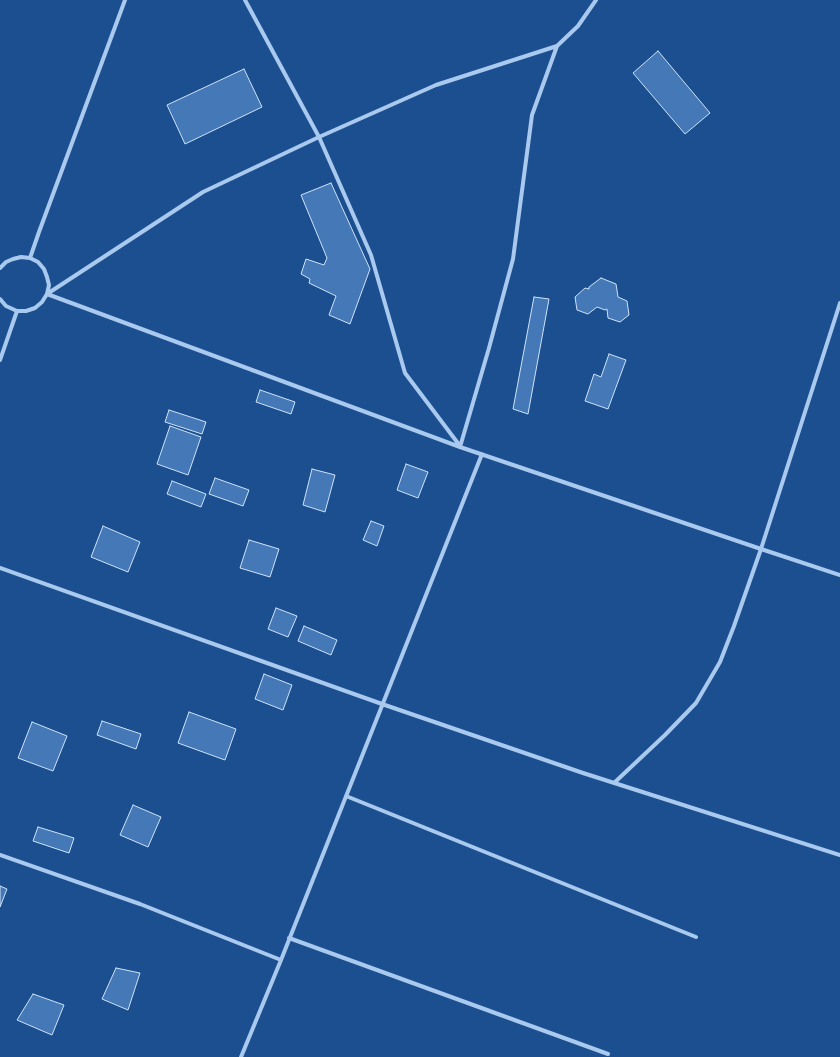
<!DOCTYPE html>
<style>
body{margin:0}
canvas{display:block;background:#1b4f8f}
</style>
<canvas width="840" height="1057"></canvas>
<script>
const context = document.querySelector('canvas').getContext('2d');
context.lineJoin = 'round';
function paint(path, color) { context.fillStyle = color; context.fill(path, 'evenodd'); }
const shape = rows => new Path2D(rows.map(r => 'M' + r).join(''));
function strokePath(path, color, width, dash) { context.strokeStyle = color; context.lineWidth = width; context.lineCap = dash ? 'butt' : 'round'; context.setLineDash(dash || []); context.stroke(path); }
const building = shape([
 [658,51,710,113,685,134,633,73,658,51],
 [244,69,262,107,185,144,167,105,244,69],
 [331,183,370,269,350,324,329,315,336,296,309,283,310,279,301,274,306,259,324,265,327,258,301,195,331,183],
 [601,278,616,284,618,297,627,301,629,315,620,322,608,318,607,309,605,310,597,307,588,314,577,310,575,297,585,288,589,289,589,287,601,278],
 [534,297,549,299,528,414,513,409,534,297],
 [609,354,626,360,608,409,585,401,594,374,601,377,609,354],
 [260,390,295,402,291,414,256,402,260,390],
 [169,410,206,422,202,434,165,422,169,410],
 [170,426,201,437,188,475,157,464,170,426],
 [406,464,428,472,418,498,397,490,406,464],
 [312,469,335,475,325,512,303,505,312,469],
 [215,478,249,490,243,506,209,494,215,478],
 [172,481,206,494,201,507,167,494,172,481],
 [371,521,384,526,377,546,363,540,371,521],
 [103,526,140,542,128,572,91,557,103,526],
 [249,540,279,549,270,577,240,568,249,540],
 [276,608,297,616,288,637,268,629,276,608],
 [304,626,337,640,331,655,298,641,304,626],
 [264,674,292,685,283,710,255,699,264,674],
 [189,712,236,729,225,760,178,743,189,712],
 [102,721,141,734,136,749,97,735,102,721],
 [32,722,67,736,53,771,18,758,32,722],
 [133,805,161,817,148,847,120,835,133,805],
 [38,827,74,838,69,853,33,841,38,827],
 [0,886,7,889,0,907,0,886],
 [116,968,140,973,128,1010,102,999,116,968],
 [33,994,64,1005,52,1035,17,1020,33,994]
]);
const minor = shape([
 [245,0,319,137,371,255,405,373,460,446],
 [30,258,39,232,125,0],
 [0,268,6,262,13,259,21,257,30,258,38,262,44,269,47,277,49,285,47,294,42,302,35,308,26,311,17,311,6,306,0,299],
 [47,294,460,447,761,549,840,575],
 [47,294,203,192,319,137,436,85,557,46],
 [0,360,17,311],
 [460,447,489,348,513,259,532,115,557,46,578,26,596,0],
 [0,568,382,704,583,773,840,855],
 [614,783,665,735,696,703,720,662,734,626,761,549,840,303],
 [346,796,696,937],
 [0,855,140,904,281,960],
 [289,938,608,1054],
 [241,1057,281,960,482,454]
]);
paint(building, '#4478b7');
strokePath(building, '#cfe3fa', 1);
strokePath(minor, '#a9c9ee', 4);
</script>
